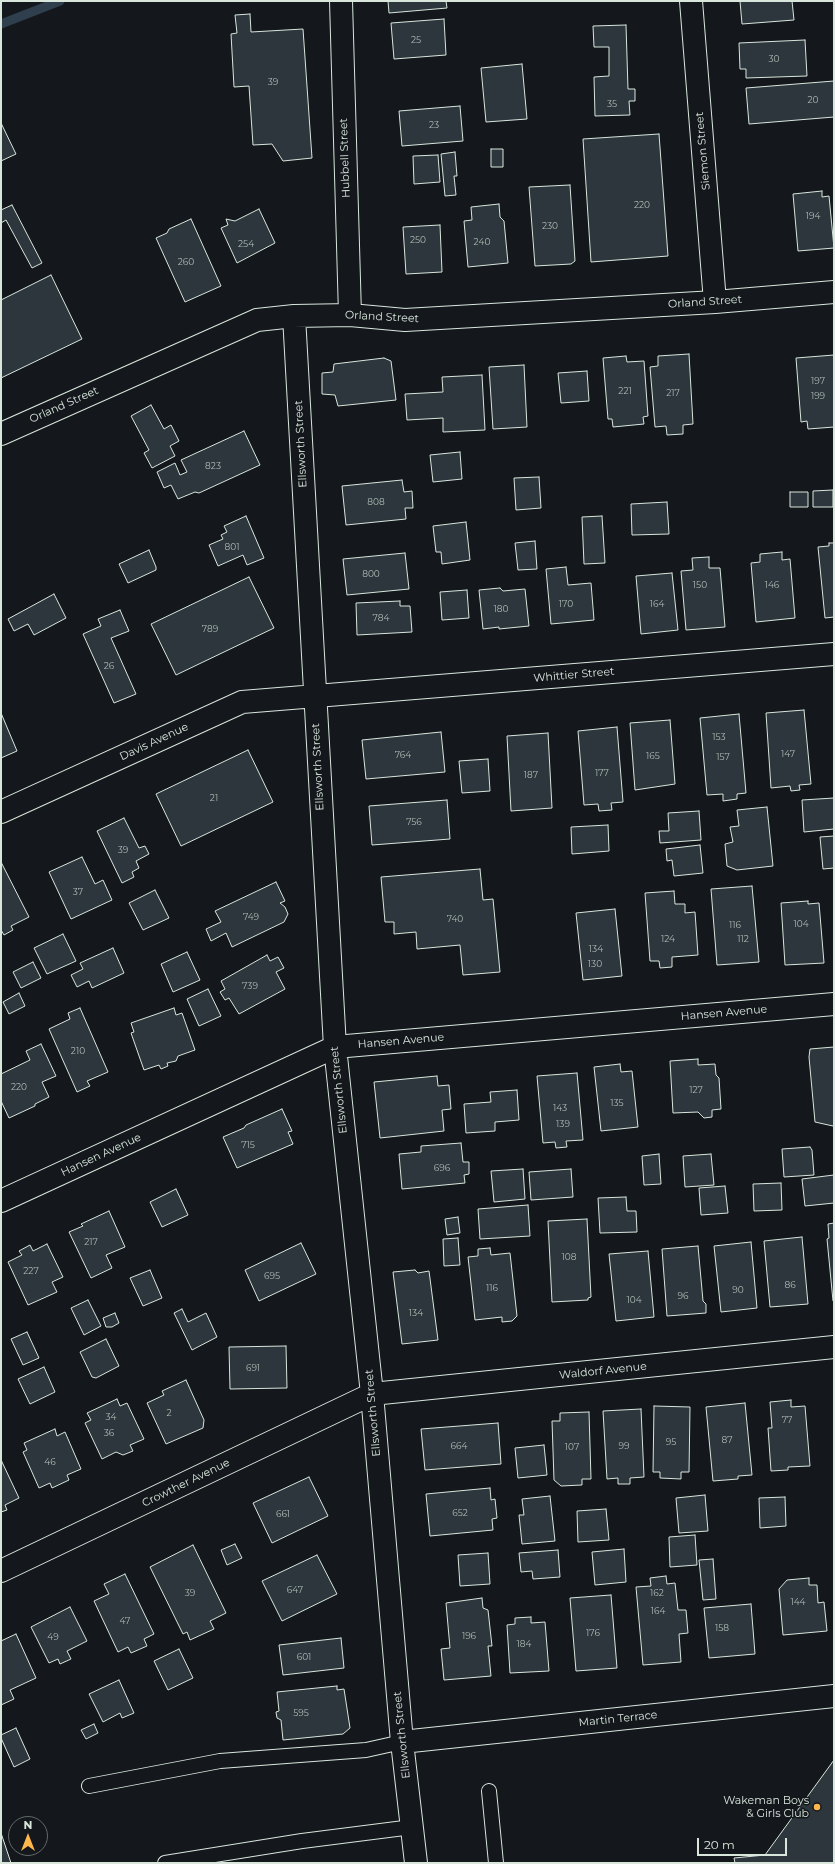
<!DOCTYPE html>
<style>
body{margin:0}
#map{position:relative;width:835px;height:1864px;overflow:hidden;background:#14181c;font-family:Montserrat,sans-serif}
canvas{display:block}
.frame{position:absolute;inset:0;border:2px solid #d8e6dc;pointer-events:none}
.north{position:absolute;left:8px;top:1816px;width:40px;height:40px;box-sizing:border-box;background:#14181c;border:1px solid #626a69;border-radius:50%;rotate:0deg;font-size:11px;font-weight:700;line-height:16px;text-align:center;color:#d8e6dc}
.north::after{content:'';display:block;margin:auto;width:14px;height:18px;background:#ffb74d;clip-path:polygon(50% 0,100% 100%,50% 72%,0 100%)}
.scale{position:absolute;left:697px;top:1838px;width:90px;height:18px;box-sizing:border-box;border:2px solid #d8e6dc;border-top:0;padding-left:5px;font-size:12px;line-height:14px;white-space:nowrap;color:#d8e6dc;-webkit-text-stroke:3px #14181c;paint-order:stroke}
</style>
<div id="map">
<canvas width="835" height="1864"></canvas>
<div class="frame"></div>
<div class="north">N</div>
<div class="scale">20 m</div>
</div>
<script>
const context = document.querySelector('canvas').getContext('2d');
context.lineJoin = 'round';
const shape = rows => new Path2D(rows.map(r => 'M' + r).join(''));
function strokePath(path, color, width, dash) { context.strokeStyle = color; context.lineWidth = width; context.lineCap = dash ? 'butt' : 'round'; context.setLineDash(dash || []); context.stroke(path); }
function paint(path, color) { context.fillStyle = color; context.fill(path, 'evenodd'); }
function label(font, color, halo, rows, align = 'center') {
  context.font = font + ' Montserrat,sans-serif'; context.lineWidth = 3; context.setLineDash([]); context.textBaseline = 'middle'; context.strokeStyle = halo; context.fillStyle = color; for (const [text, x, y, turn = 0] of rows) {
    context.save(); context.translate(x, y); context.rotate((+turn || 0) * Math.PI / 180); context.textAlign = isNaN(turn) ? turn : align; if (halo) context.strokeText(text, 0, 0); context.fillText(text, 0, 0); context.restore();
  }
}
const stream = shape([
 [1,24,60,1]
]);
const building = shape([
 [388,1,446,1,447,8,389,13,388,1],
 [740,1,792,1,794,20,742,24,740,1],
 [250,14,251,32,303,29,312,158,283,161,272,144,253,145,249,86,234,87,231,34,237,33,235,15,250,14],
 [444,19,446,55,394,59,391,23,444,19],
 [626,25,628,89,635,89,635,101,629,101,630,115,595,116,594,77,609,76,609,47,594,47,593,26,626,25],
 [805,40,807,76,746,78,746,69,740,69,739,43,805,40],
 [522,64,527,119,486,122,481,68,522,64],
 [834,81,834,117,749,124,746,88,834,81],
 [460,106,463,141,402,146,399,111,460,106],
 [1,123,16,154,1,161,1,123],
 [659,134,668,256,591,262,583,139,659,134],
 [491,149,503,149,503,167,491,167,491,149],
 [455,152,457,176,454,176,456,195,445,196,441,154,455,152],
 [438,155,440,182,414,184,413,156,438,155],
 [570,185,575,261,571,264,535,266,529,187,570,185],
 [822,191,822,197,829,196,834,248,798,251,793,194,822,191],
 [499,204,500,217,504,221,508,263,468,267,464,221,472,220,471,207,499,204],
 [12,205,42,263,32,268,6,220,1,223,1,210,12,205],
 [259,209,275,243,237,263,221,228,228,225,226,219,235,221,259,209],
 [191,219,221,286,185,302,156,238,167,233,169,229,191,219],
 [440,225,442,272,406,274,403,227,440,225],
 [51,275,82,339,1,378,1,300,51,275],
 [689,354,693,424,683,425,683,434,667,435,666,426,655,427,650,367,658,366,658,356,689,354],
 [834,355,834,427,808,429,807,421,801,422,796,358,834,355],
 [626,356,627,362,644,361,648,416,643,417,644,424,613,427,612,419,608,419,603,358,626,356],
 [384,358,391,361,396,400,338,406,335,395,322,394,322,373,333,372,334,364,384,358],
 [524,365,527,427,493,429,489,367,524,365],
 [587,371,589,401,561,403,558,373,587,371],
 [482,375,485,430,443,432,443,418,407,420,405,394,443,392,442,377,482,375],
 [151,405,164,429,171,425,179,441,170,446,175,456,152,468,144,453,149,450,131,416,151,405],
 [244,431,260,465,199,493,195,492,178,499,171,485,164,488,157,472,175,463,180,475,187,472,181,460,244,431],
 [460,452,462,479,433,482,430,455,460,452],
 [539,477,541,508,516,510,514,478,539,477],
 [402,480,404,492,412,491,413,508,405,508,406,519,346,525,342,486,402,480],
 [833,490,833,507,813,507,813,491,833,490],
 [790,492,808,492,808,507,790,507,790,492],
 [667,502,669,534,632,535,631,504,667,502],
 [246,516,264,558,247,565,243,555,218,566,209,545,223,539,221,535,227,532,224,526,246,516],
 [602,516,605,563,584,564,582,517,602,516],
 [466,522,470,560,442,564,441,552,436,552,433,526,466,522],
 [535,541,537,569,518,570,515,543,535,541],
 [829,543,834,543,834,617,825,618,818,547,829,546,829,543],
 [149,550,156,567,156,570,128,583,119,564,149,550],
 [782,552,782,560,790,559,795,618,756,622,751,563,760,562,760,554,782,552],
 [405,553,409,589,347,595,343,559,405,553],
 [709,557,709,568,720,568,725,627,686,630,681,571,693,570,692,558,709,557],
 [566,567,568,585,591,583,594,620,551,624,546,569,566,567],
 [672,573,678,630,641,634,636,576,672,573],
 [249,577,274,628,176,675,151,624,249,577],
 [500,588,503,591,525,589,529,626,499,629,499,627,483,629,479,590,500,588],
 [467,590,469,618,442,620,440,592,467,590],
 [54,594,66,618,34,635,28,624,14,631,8,619,54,594],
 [400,601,400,606,410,606,412,632,357,635,356,603,400,601],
 [120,610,129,631,111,638,136,694,114,703,83,634,101,626,98,619,120,610],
 [804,710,811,784,799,785,800,790,791,791,790,786,771,788,766,713,804,710],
 [1,713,17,751,1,758,1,713],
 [739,714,746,793,737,794,737,799,723,801,723,794,707,795,700,718,739,714],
 [670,720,675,784,635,790,630,723,670,720],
 [617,727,623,802,611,803,612,810,599,811,598,804,584,805,578,731,617,727],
 [441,732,445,772,366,779,362,740,441,732],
 [548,733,552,808,511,811,507,736,548,733],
 [248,750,273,802,181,846,156,794,248,750],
 [488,759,490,791,462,793,459,761,488,759],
 [834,798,834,829,804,832,802,800,834,798],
 [447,800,450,839,372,845,369,806,447,800],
 [767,807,773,866,737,870,727,866,725,844,733,842,730,827,739,826,737,810,767,807],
 [699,811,701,840,660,843,659,831,669,831,668,813,699,811],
 [124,818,139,848,145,846,149,854,136,861,139,868,132,872,134,877,122,883,97,831,124,818],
 [608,825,609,851,572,854,571,827,608,825],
 [834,836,834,868,823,869,820,837,834,836],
 [700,845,703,873,674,876,672,860,667,861,666,849,700,845],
 [82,857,95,884,103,880,112,900,71,919,49,872,82,857],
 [1,862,29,917,11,926,13,930,4,935,1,930,1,862],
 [480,869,483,900,493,899,500,972,463,975,460,945,417,949,416,932,394,934,394,922,385,922,381,877,480,869],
 [276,882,285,901,280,903,285,907,288,914,284,922,232,947,226,933,211,941,206,929,221,922,215,911,276,882],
 [752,886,759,962,717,965,711,889,752,886],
 [155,890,169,918,143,930,129,903,155,890],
 [674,891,675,904,685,904,685,913,695,912,698,955,672,957,672,967,660,968,659,961,650,961,645,893,674,891],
 [808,901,808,904,819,903,824,963,785,965,781,903,808,901],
 [615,909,622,976,583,980,576,913,615,909],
 [63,934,76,961,47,974,34,948,63,934],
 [113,948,124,973,92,988,89,981,77,987,71,975,83,969,80,963,113,948],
 [187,952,200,980,173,992,161,964,187,952],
 [267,955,270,961,278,957,284,968,276,972,285,989,239,1014,229,998,225,1000,220,992,225,989,221,981,267,955],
 [33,962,41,978,21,988,13,972,33,962],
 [208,989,221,1016,199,1026,187,999,208,989],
 [19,993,25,1006,9,1014,3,1002,19,993],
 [80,1008,108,1072,87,1081,90,1086,77,1092,49,1029,70,1019,68,1013,80,1008],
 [174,1008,176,1015,182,1013,195,1050,178,1056,176,1061,167,1063,168,1066,161,1069,159,1065,144,1070,131,1033,134,1032,131,1023,174,1008],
 [41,1044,56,1076,42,1082,49,1097,35,1104,35,1106,9,1118,1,1101,1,1074,30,1060,26,1051,41,1044],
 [834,1047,834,1126,833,1126,815,1122,809,1057,810,1049,834,1047],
 [698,1059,698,1065,715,1064,716,1075,719,1078,721,1109,712,1110,712,1117,704,1118,698,1112,673,1113,670,1061,698,1059],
 [620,1064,621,1072,632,1071,638,1127,601,1131,594,1067,620,1064],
 [577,1073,583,1140,566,1141,567,1147,556,1148,555,1142,543,1143,537,1076,577,1073],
 [437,1076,438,1086,449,1085,451,1109,442,1110,444,1131,380,1138,374,1082,437,1076],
 [517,1090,519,1120,495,1122,495,1131,466,1133,464,1104,491,1102,490,1092,517,1090],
 [282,1109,292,1131,288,1132,293,1144,237,1168,223,1137,244,1128,246,1125,282,1109],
 [461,1143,463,1162,469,1162,469,1174,464,1175,465,1183,402,1189,399,1154,421,1152,421,1146,461,1143],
 [810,1147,812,1150,814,1175,784,1177,782,1149,810,1147],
 [659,1154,661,1184,644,1185,642,1156,659,1154],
 [711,1154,714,1185,685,1187,683,1156,711,1154],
 [523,1169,525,1199,494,1202,491,1171,523,1169],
 [571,1169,573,1197,531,1200,529,1172,571,1169],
 [834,1175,834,1203,805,1206,802,1179,834,1175],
 [781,1183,782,1210,754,1211,753,1184,781,1183],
 [725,1186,728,1213,701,1215,699,1188,725,1186],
 [176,1189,188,1215,162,1227,150,1202,176,1189],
 [626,1197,627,1211,636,1211,637,1232,600,1233,598,1198,626,1197],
 [528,1205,530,1236,480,1239,478,1209,528,1205],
 [109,1211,125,1247,106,1255,112,1268,91,1278,69,1232,83,1226,81,1224,109,1211],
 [458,1217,460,1233,447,1235,445,1219,458,1217],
 [587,1219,591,1297,588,1298,588,1300,552,1302,548,1221,587,1219],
 [834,1223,834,1301,833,1301,827,1239,829,1238,828,1224,834,1223],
 [802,1237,808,1304,770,1307,764,1241,802,1237],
 [458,1238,460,1265,444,1266,443,1239,458,1238],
 [751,1242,757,1308,721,1312,714,1246,751,1242],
 [301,1243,316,1274,259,1301,245,1270,301,1243],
 [47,1244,63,1277,52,1282,57,1292,28,1305,8,1262,22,1255,19,1251,30,1245,33,1251,47,1244],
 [698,1246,703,1301,706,1304,706,1313,667,1316,662,1249,698,1246],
 [490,1248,491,1255,510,1253,517,1316,512,1321,502,1322,502,1317,475,1320,468,1257,478,1256,478,1249,490,1248],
 [648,1251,654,1317,616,1321,609,1254,648,1251],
 [150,1270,162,1298,143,1306,130,1278,150,1270],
 [415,1270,418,1273,429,1271,438,1340,402,1344,393,1272,415,1270],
 [88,1300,101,1326,84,1335,71,1308,88,1300],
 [182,1309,188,1322,206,1313,217,1337,192,1350,174,1313,182,1309],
 [115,1313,119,1323,112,1327,106,1327,103,1318,115,1313],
 [27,1332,39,1358,23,1365,11,1339,27,1332],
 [106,1339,119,1366,96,1378,92,1377,80,1352,106,1339],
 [286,1346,287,1388,230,1389,229,1347,286,1346],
 [44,1367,55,1392,30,1404,18,1379,44,1367],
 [186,1380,204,1420,203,1428,166,1444,147,1403,164,1395,162,1391,186,1380],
 [117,1399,120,1406,127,1403,144,1439,130,1445,133,1451,123,1455,116,1452,102,1459,85,1423,91,1420,87,1413,117,1399],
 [791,1400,791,1407,805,1406,810,1466,788,1467,788,1470,771,1471,768,1428,772,1428,770,1402,791,1400],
 [745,1403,752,1475,738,1476,738,1479,713,1481,706,1407,745,1403],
 [654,1406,690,1407,689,1472,681,1472,681,1479,660,1478,660,1472,653,1472,654,1406],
 [641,1409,644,1477,630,1478,630,1484,618,1484,618,1478,607,1479,603,1411,641,1409],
 [589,1412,591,1479,582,1479,582,1485,561,1486,554,1480,552,1421,560,1421,560,1413,589,1412],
 [498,1423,501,1464,425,1470,421,1429,498,1423],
 [55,1429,57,1436,65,1432,81,1469,67,1475,69,1480,52,1488,50,1483,39,1488,23,1452,27,1450,24,1443,55,1429],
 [544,1445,547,1475,518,1478,515,1448,544,1445],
 [2,1462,19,1498,5,1505,7,1510,1,1512,1,1463,2,1462],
 [309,1477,328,1516,272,1543,253,1503,309,1477],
 [490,1488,491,1500,495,1499,497,1518,492,1519,493,1530,430,1536,426,1494,490,1488],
 [705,1495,708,1531,679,1533,676,1498,705,1495],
 [550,1496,555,1541,522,1544,519,1515,524,1515,522,1499,550,1496],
 [785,1497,786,1526,760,1528,759,1498,785,1497],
 [606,1509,609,1540,578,1542,577,1511,606,1509],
 [695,1535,697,1565,670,1567,669,1537,695,1535],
 [235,1544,242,1558,227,1565,221,1550,235,1544],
 [193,1545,226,1613,210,1621,214,1629,190,1640,187,1632,183,1634,150,1567,193,1545],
 [624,1549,626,1582,595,1585,592,1552,624,1549],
 [558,1550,560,1577,533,1579,532,1571,521,1572,519,1553,558,1550],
 [488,1553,490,1584,460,1586,458,1555,488,1553],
 [317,1555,337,1594,282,1621,262,1581,317,1555],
 [713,1559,716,1599,703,1600,699,1560,713,1559],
 [125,1574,154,1634,144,1639,147,1646,131,1653,128,1647,118,1652,94,1601,109,1594,104,1584,125,1574],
 [666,1576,667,1584,675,1583,678,1610,686,1610,688,1633,679,1634,681,1662,643,1665,636,1587,651,1586,650,1578,666,1576],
 [809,1578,809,1585,817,1585,818,1603,824,1602,827,1631,783,1635,779,1589,787,1580,809,1578],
 [611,1595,617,1668,576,1671,570,1598,611,1595],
 [482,1598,483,1608,488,1610,492,1646,488,1646,491,1676,444,1680,441,1649,450,1648,446,1603,482,1598],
 [751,1604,755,1654,709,1658,704,1608,751,1604],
 [70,1607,87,1641,67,1651,71,1659,60,1664,58,1659,49,1663,31,1627,70,1607],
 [531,1617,531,1623,545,1622,549,1671,510,1673,507,1625,515,1624,515,1618,531,1617],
 [16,1634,36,1678,10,1690,14,1699,1,1705,1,1641,16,1634],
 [341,1638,344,1668,283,1675,279,1645,341,1638],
 [179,1649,193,1678,168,1690,154,1661,179,1649],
 [119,1680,134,1713,122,1718,120,1713,103,1722,89,1694,119,1680],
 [337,1686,337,1690,344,1689,350,1728,343,1734,283,1740,281,1720,277,1718,276,1712,279,1711,277,1692,337,1686],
 [94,1724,98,1733,86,1739,81,1730,94,1724],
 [16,1728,30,1759,14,1767,1,1738,1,1735,16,1728],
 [834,1760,834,1863,735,1863,734,1858,765,1855,834,1760],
 [1,1833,11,1863,1,1863,1,1833]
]);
const lane = shape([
 [89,1786,220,1761,366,1750,402,1742],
 [489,1791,496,1863],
 [165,1863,302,1841,412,1827]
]);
const street = shape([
 [341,1,350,315],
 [691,1,715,302],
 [294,316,335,1047,372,1394,402,1742,416,1863],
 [1,434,257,320,294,316,350,315,405,320,715,302,834,292],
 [1,812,242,702,834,654],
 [1,1201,335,1047,834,1004],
 [1,1571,372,1394,834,1347],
 [402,1742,834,1696]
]);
const markers = [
 [817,1807,4,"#ffb74d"]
];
const numberNames = [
 ["25",416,40],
 ["30",774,59],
 ["39",273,82],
 ["20",813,100],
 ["35",612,104],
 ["23",434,125],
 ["220",642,205],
 ["194",813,216],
 ["230",550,226],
 ["250",418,240],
 ["240",482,242],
 ["254",246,244],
 ["260",186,262],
 ["197",818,381],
 ["221",625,391],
 ["217",673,393],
 ["199",818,396],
 ["823",213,466],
 ["808",376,502],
 ["801",232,547],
 ["800",371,574],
 ["150",700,585],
 ["146",772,585],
 ["170",566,604],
 ["164",657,604],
 ["180",501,609],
 ["784",381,618],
 ["789",210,629],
 ["26",109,666],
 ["153",719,737],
 ["147",788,754],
 ["764",403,755],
 ["165",653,756],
 ["157",723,757],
 ["177",602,773],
 ["187",531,775],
 ["21",214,798],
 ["756",414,822],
 ["39",123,850],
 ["37",78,892],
 ["749",251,917],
 ["740",455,919],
 ["104",801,924],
 ["116",735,925],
 ["124",668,939],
 ["112",743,939],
 ["134",596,949],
 ["130",595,964],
 ["739",250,986],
 ["210",78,1051],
 ["220",19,1087],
 ["127",696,1090],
 ["135",617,1103],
 ["143",560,1108],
 ["139",563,1124],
 ["715",248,1145],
 ["696",442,1168],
 ["217",91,1242],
 ["108",569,1257],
 ["227",31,1271],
 ["695",272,1276],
 ["86",790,1285],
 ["116",492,1288],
 ["90",738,1290],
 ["96",683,1296],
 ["104",634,1300],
 ["134",416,1313],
 ["691",253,1368],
 ["2",169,1413],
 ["34",111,1417],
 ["77",787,1420],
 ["36",109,1433],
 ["87",727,1440],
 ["95",671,1442],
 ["664",459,1446],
 ["99",624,1446],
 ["107",572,1447],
 ["46",50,1462],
 ["652",460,1513],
 ["661",283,1514],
 ["647",295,1590],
 ["39",190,1593],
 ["162",657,1593],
 ["144",798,1602],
 ["164",658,1611],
 ["47",125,1621],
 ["158",722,1628],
 ["176",593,1633],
 ["196",469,1636],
 ["49",53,1637],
 ["184",524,1644],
 ["601",304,1657],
 ["595",301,1713]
];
const streetNames = [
 ["Siemon Street",703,151,-95],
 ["Hubbell Street",345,158,-92],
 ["Orland Street",705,302,-4],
 ["Orland Street",382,317,3],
 ["Orland Street",64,405,-24],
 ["Ellsworth Street",301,444,-93],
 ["Whittier Street",574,675,-5],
 ["Davis Avenue",154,742,-25],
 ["Ellsworth Street",318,767,-93],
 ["Hansen Avenue",724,1013,-5],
 ["Hansen Avenue",401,1041,-5],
 ["Ellsworth Street",339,1090,-96],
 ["Hansen Avenue",101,1155,-25],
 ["Waldorf Avenue",603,1371,-6],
 ["Ellsworth Street",373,1413,-95],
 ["Crowther Avenue",186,1483,-26],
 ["Martin Terrace",618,1719,-6],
 ["Ellsworth Street",402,1735,-96]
];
const poiNames = [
 ["Wakeman Boys",809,1801],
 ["& Girls Club",809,1814]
];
strokePath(stream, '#2f3f4d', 9);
paint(building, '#2c363c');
strokePath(building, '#d8e6dc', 1);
strokePath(lane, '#d8e6dc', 16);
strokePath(street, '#d8e6dc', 24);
strokePath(lane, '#14181c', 14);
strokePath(street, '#14181c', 22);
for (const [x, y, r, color] of markers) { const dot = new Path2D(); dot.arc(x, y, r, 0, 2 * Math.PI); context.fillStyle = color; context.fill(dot); strokePath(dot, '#14181c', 1.5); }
label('9px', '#adbab4', null, numberNames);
label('11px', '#d8e6dc', '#14181c', streetNames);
label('11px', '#d8e6dc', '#14181c', poiNames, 'right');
</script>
